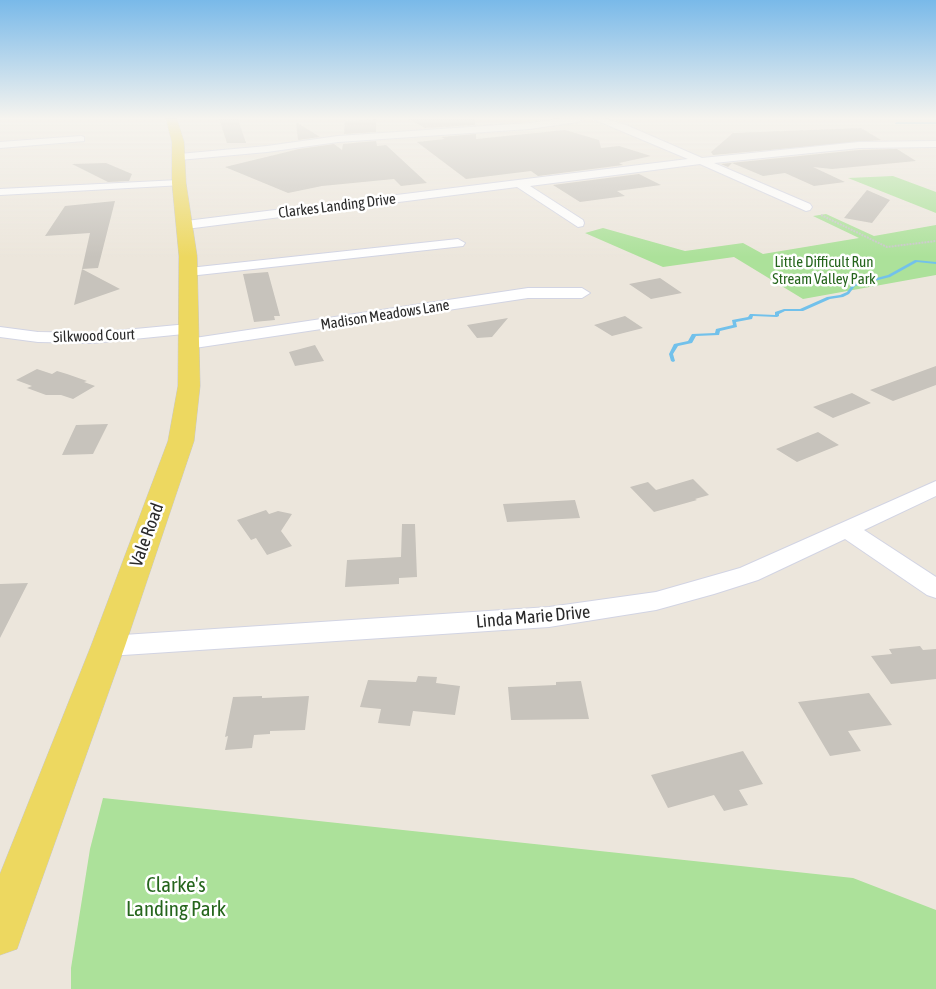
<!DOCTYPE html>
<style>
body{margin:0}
canvas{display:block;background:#ece6dc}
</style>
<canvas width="936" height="989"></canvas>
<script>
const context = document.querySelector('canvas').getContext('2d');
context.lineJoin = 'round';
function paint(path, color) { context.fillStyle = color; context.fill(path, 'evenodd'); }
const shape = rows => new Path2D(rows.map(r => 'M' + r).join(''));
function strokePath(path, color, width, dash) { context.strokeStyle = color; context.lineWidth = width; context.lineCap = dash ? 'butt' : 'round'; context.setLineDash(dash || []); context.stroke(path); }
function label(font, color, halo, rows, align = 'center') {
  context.font = font + ' "Asap Condensed",sans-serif'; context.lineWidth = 5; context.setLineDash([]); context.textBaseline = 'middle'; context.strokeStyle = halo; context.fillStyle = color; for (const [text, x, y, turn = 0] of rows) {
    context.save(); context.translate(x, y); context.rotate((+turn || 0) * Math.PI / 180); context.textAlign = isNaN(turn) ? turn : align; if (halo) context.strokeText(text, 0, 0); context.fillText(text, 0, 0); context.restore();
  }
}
const green = shape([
 [893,176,936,192,936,213,848,178],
 [826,214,874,236,936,225,936,275,803,299,734,257,663,267,585,233,603,228,685,251,743,243,763,254,859,238,813,216],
 [103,798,853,878,936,910,936,989,71,989,71,968,90,849]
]);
const stream = shape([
 [896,122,936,122,936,124,895,124,896,122],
 [915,260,936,262,936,264,917,262,890,277,855,286,849,294,843,297,830,299,803,311,785,311,779,314,779,316,777,317,753,316,752,319,736,322,737,327,720,331,719,335,696,336,692,343,678,346,673,354,675,361,673,362,671,361,669,354,674,344,688,341,692,334,715,333,716,329,733,325,732,320,748,317,750,314,752,314,775,315,775,312,784,309,800,309,827,297,840,295,847,292,853,284,888,275,915,260]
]);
const building = shape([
 [219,119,238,119,246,143,227,143],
 [376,119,376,132,344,134,345,121],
 [408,119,475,119,475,125,425,128],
 [296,122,320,137,298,140],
 [861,128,881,140,713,155,711,152,733,133],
 [565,130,599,140,601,148,619,146,651,156,619,163,623,165,538,176,531,171,466,179,417,142,445,139,441,137,476,134,476,139],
 [376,141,377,146,386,145,427,183,401,186,394,179,322,186,288,193,225,167,299,149,334,144,342,150,343,144],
 [897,149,916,161,832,169,813,167,845,182,814,186,785,173,763,176,732,163,728,167,721,164,859,150],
 [106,163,132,174,129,181,108,182,72,164],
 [639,174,661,185,617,191,625,196,580,202,553,185],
 [867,190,890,200,872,223,844,218],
 [115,201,98,268,82,269,120,289,74,305,90,233,45,236,65,206],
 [268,272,280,316,274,316,275,320,254,322,243,274],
 [660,278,682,293,651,299,629,284],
 [625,316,643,328,612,336,594,325],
 [508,318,492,337,477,338,467,325],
 [315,345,324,361,295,366,289,352],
 [936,366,936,385,893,401,870,390],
 [37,369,52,374,57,371,67,374,87,381,84,382,95,386,73,399,61,395,46,395,27,388,32,386,16,380],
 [852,393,871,403,833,418,813,407],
 [108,424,93,454,62,455,76,425],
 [818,432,839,445,797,462,776,449],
 [693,479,709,495,695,499,697,500,654,512,630,487,648,482,656,490],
 [575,500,580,518,507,522,503,504],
 [266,510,269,514,278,511,292,514,281,531,292,546,267,555,256,538,251,540,237,520],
 [402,524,415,524,417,577,399,578,399,584,345,587,347,560,401,557],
 [28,583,0,638,0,584],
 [920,646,923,650,936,649,936,679,891,684,871,656,892,654,889,649],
 [418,676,437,677,436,683,460,686,455,715,413,711,410,726,378,723,381,709,360,707,368,680,416,682],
 [581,681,589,719,511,720,508,687,556,685,556,682],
 [869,693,892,725,848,731,861,751,830,756,798,702],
 [262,696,262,698,309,696,305,730,270,731,270,734,254,735,252,748,225,750,228,736,225,737,233,697],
 [743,751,763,784,739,790,748,805,724,811,714,795,668,808,651,775]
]);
const path = shape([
 [821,215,887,247,936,241]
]);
const minor = shape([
 [561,119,583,119,578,122,529,129,338,142,267,152,179,160,174,157,179,154,267,146,338,136,529,123,561,119],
 [593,119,605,119,626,125,702,158,859,142,936,141,936,147,859,148,714,163,810,204,812,207,810,210,806,211,700,164,530,186,583,220,584,223,583,226,578,227,517,187,186,229,180,225,186,221,688,159,593,119],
 [81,136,84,137,84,141,0,148,0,142,81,136],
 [179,180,185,183,183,185,0,195,0,189,179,180],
 [458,239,465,243,463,246,189,276,182,272,189,268,458,239],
 [528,288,582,288,590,293,582,298,528,298,188,349,182,348,179,344,182,340,188,339,528,288],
 [188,324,194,325,196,329,194,333,93,343,38,342,0,337,0,327,38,332,93,333,188,324],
 [936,481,936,496,864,530,936,577,936,598,927,595,845,539,758,580,714,594,656,610,549,627,108,656,98,653,94,646,98,639,108,636,549,607,656,592,740,568,936,481]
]);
const major = shape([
 [166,119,177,119,184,142,186,183,197,256,200,386,194,441,125,646,23,932,17,949,0,955,0,874,91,646,168,441,178,386,179,256,172,183,172,142,166,119]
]);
const farStreetnames = [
 ["Clarkes Landing Drive",337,206,-7],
 ["Madison Meadows Lane",385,315,-9],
 ["Silkwood Court",94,336,-2]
];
const farParknames = [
 ["Little Difficult Run",824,262],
 ["Stream Valley Park",824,279]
];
const streetNames = [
 ["Vale Road",147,535,-70],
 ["Linda Marie Drive",533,617,-5]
];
const nearParknames = [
 ["Clarke's",176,885],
 ["Landing Park",176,909]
];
paint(green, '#ace19a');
paint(stream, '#72c1eb');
paint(building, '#c7c3bc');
strokePath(minor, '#d2d4e3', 2);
strokePath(major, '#c8c8c8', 1);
strokePath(path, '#c8c8c8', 2, [2, 1]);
paint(minor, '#fff');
paint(major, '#edd860');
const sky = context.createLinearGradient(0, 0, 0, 257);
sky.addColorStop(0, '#79b9e9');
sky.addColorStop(0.46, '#f6f4ef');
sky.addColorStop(1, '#f6f4ef00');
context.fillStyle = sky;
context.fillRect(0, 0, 936, 257);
label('15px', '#2a2a2a', '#fff', farStreetnames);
label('15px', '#25651c', '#fff', farParknames);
label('18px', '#2a2a2a', '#fff', streetNames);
label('21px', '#25651c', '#fff', nearParknames);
</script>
